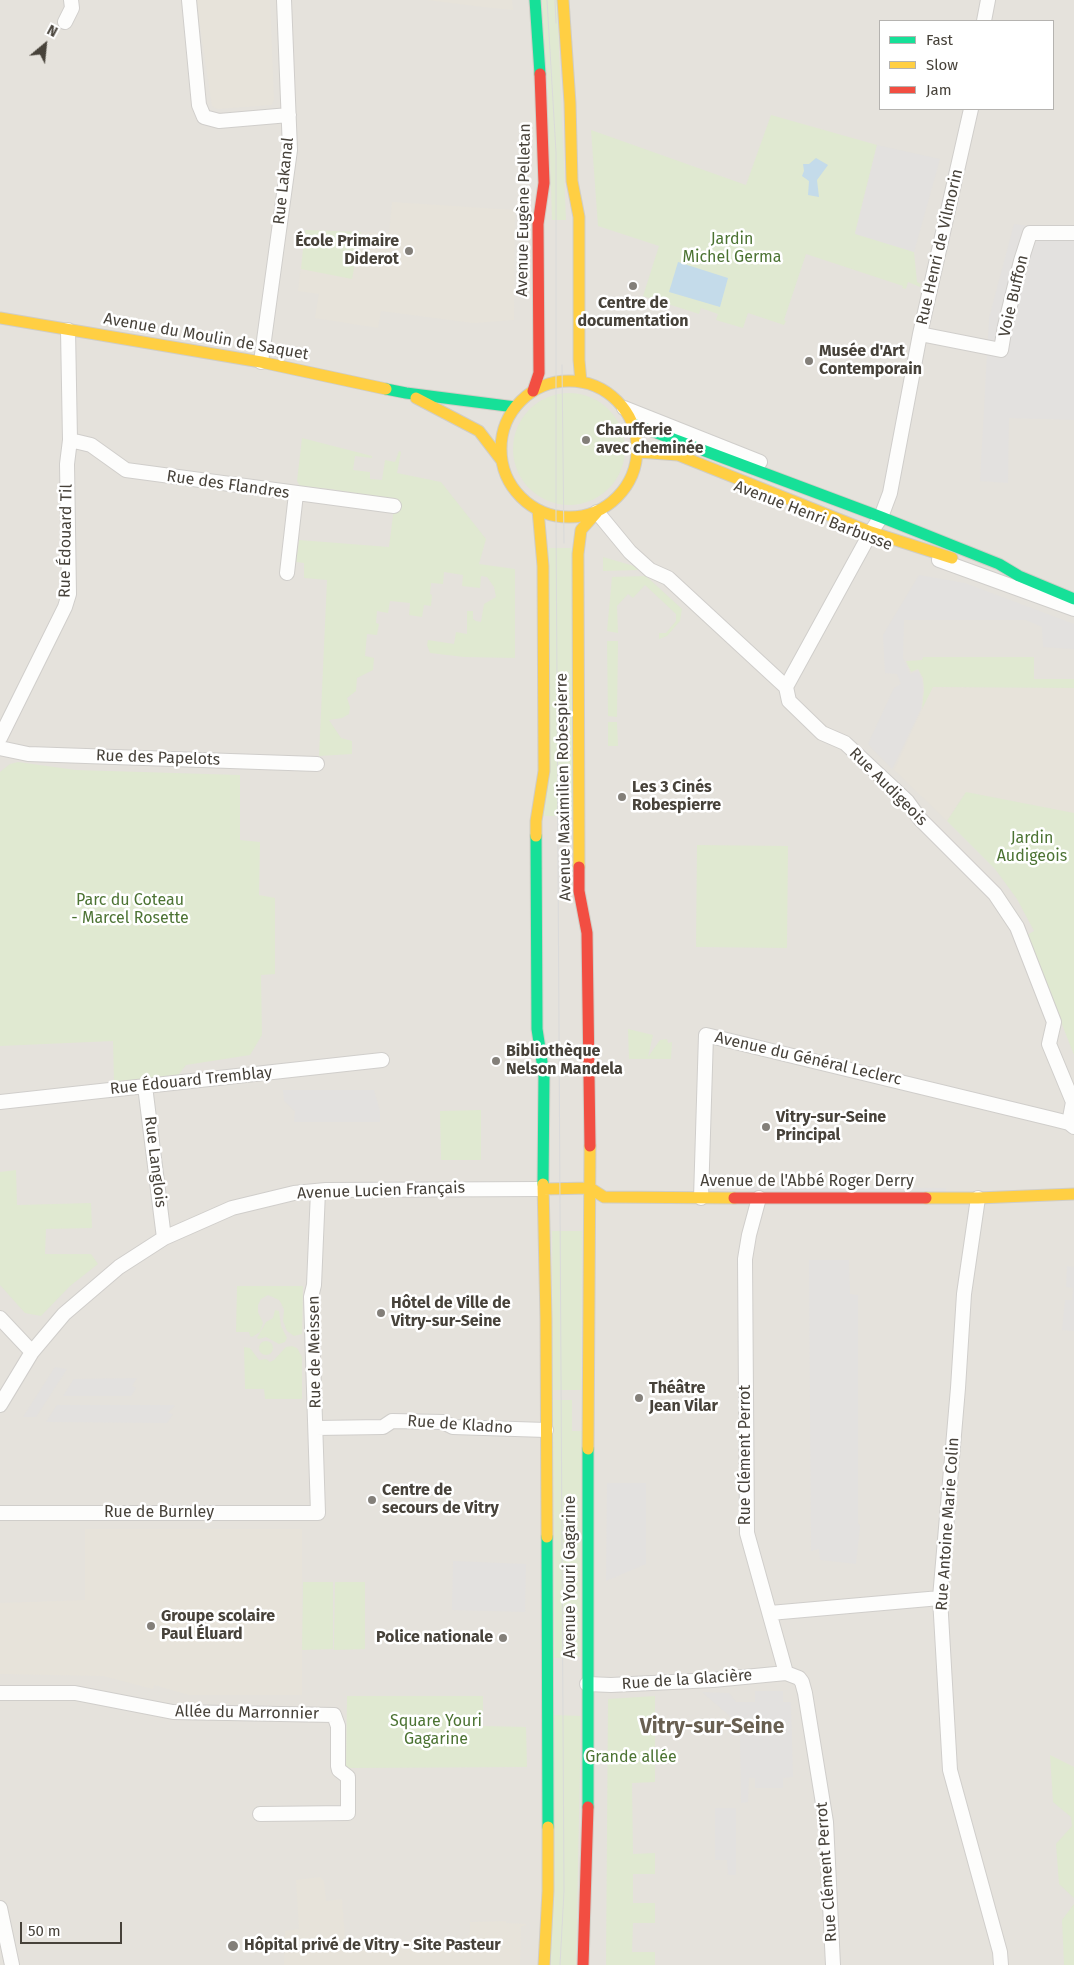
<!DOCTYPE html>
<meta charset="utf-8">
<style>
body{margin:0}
#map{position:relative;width:1074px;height:1965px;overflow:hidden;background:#f2f0ee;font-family:"Fira Sans",sans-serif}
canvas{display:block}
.legend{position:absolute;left:879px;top:20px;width:175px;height:90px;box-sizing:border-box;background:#fff;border:1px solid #b5b3b0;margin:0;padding:6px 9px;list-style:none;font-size:15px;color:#47423a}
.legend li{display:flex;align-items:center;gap:10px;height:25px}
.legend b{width:25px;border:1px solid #b5b3b0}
.north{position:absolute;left:20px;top:20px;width:50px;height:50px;-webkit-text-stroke:4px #fff;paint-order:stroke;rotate:28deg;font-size:14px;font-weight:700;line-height:20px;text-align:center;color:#47423a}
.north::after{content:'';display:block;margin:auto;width:18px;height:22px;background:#47423a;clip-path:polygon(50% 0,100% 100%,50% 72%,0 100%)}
.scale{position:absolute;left:20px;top:1922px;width:102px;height:22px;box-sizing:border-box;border:2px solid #47423a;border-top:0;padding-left:6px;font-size:15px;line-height:18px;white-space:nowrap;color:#47423a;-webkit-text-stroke:4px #fff;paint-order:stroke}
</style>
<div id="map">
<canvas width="1074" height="1965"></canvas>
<ul class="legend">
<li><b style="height:6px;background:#16e098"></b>Fast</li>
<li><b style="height:6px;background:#ffcf43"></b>Slow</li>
<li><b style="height:6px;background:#f24e42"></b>Jam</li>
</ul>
<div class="north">N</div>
<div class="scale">50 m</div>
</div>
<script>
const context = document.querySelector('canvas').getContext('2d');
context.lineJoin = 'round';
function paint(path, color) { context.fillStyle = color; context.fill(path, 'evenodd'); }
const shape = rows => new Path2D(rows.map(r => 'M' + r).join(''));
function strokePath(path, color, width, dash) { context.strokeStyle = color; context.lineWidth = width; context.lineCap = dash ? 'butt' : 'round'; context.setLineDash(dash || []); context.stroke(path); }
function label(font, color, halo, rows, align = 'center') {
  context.font = font + ' "Fira Sans",sans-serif'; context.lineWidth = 5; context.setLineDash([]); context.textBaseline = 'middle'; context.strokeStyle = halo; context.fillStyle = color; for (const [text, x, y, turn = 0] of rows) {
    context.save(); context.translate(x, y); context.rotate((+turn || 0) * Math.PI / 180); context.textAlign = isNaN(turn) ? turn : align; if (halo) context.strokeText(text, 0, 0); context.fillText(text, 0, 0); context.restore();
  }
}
const residential = shape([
 [0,0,1074,0,1074,1965,0,1965],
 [880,21,1053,21,1053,109,880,109]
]);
const education = shape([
 [196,0,270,0,274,100,272,105,217,109,212,106],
 [427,0,512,0,513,10,483,7],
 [392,202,515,210,514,320,473,323,381,311,378,328,315,318,319,294,298,291,305,230,389,233],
 [932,687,1074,688,1074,813,966,792,947,821,894,770],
 [85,1529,302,1529,302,1695,189,1695,154,1685,153,1689,103,1676,0,1674,0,1603,85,1600],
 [320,1877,324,1881,326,1901,342,1899,346,1951,469,1948,470,1922,506,1921,506,1923,526,1924,526,1925,521,1927,520,1965,284,1965,285,1931,299,1929,296,1880]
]);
const green = shape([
 [542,0,557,0,566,220,552,220,548,92],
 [771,115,877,145,855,233,914,252,917,282,921,284,920,287,908,282,906,289,902,288,903,286,806,254,784,320,786,321,784,325,748,313,743,328,716,320,718,314,701,308,699,314,643,296,659,246,598,226,591,130,746,185],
 [305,230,361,232,352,279,301,269],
 '513 449a56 56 0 1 1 112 0a56 56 0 1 1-112 0Z',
 [302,438,372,456,372,458,355,456,353,470,370,472,370,479,382,480,385,460,395,462,399,451,401,452,397,473,441,482,486,539,479,564,515,569,515,658,464,657,430,653,427,645,428,640,454,644,456,632,467,634,467,611,473,611,473,619,476,621,481,622,484,604,496,597,494,587,487,577,481,576,480,588,462,586,463,575,444,572,443,584,431,583,430,594,432,595,431,606,424,605,422,617,409,615,410,603,390,601,388,613,377,611,376,623,379,624,377,635,367,634,365,656,374,658,373,670,357,678,356,691,347,698,350,707,349,714,342,718,329,720,341,738,352,741,352,754,319,756,327,580,304,578,304,563,296,562,299,540,389,547,395,500,331,489,300,486,297,481],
 [548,548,573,548,573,816,542,816],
 [603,557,634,566,639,570,603,571],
 [646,576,682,609,680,621,667,636,659,639,659,633,666,633,676,621,676,614,645,585,633,598,628,594,617,606,618,633,607,631,612,577],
 [607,641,618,641,617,717,608,716],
 [923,657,1034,657,1034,679,1074,679,1074,688,933,687,922,709,924,690,923,678,918,669,911,672,906,661,922,660],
 [608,722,617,722,618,746,608,746],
 [18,762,76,770,240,775,240,840,260,842,259,895,275,898,275,974,261,975,262,1035,250,1055,186,1065,176,1078,114,1083,113,1041,0,1046,0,772,10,764],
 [966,792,1074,813,1074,1055,1027,935,1034,931,1017,899,995,869,947,821],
 [697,845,788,846,787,948,696,947],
 [628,1029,653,1035,648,1057,660,1040,667,1039,668,1043,672,1042,671,1059,629,1059],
 [481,1110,481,1160,441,1160,440,1111],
 [16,1170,17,1205,91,1203,92,1228,46,1229,45,1254,91,1254,98,1264,70,1286,41,1316,25,1313,0,1285,0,1172],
 [552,1231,582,1231,581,1390,553,1390],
 [237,1286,303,1286,302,1334,294,1336,287,1331,283,1321,284,1310,281,1303,279,1300,268,1295,261,1299,258,1305,258,1312,263,1323,260,1332,252,1337,250,1336,249,1332,236,1332],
 [275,1310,279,1311,281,1326,287,1338,285,1342,279,1344,266,1337,259,1339,257,1338,266,1322,273,1318],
 '259 1348a7 7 0 1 1 14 0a7 7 0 1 1-14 0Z',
 [292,1346,297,1348,302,1357,302,1399,265,1399,264,1389,245,1389,244,1347,250,1348,259,1360,266,1359,270,1362,274,1360,286,1347],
 [553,1400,572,1400,572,1431,582,1431,581,1657,554,1658],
 [303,1582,333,1582,333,1649,302,1650],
 [335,1582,365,1582,365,1649,334,1650],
 [347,1696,483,1696,483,1726,526,1727,527,1767,346,1768],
 [655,1696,655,1782,632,1783,633,1854,655,1853,655,1874,633,1874,633,1903,655,1903,655,1923,633,1923,632,1952,655,1952,655,1965,606,1965,608,1699],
 [554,1715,581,1716,576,1965,551,1965],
 [1050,1755,1074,1767,1074,1898,1059,1884,1056,1844,1072,1826,1071,1817,1053,1802],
 [1074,1904,1074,1965,1064,1965,1062,1920]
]);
const parking = shape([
 [877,145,940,159,914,252,855,234],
 [1014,224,1074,232,1074,420,1009,418,1008,483,980,481,989,318],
 [919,575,965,583,1074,624,1074,649,1043,647,1042,627,1026,620,904,620,903,658,910,674,918,671,922,679,923,689,921,709,892,769,868,744,894,688,901,684,897,674,885,673,883,635],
 [283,1090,374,1090,380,1111,380,1122,294,1122,295,1111,284,1101],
 [748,1187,946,1188,946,1192,748,1192],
 [809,1260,849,1260,850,1294,858,1295,858,1523,860,1526,856,1564,820,1560,819,1549,811,1551],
 [1067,1266,1074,1267,1074,1331,1062,1330,1065,1300,1072,1300,1073,1288,1066,1287],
 [55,1367,67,1369,36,1417,23,1417],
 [137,1378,132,1386,136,1388,131,1396,63,1396,74,1379],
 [57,1405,175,1405,168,1413,173,1414,167,1423,46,1422],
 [607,1483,646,1483,646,1564,606,1581],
 [453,1561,526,1564,525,1612,452,1610],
 [755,1691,783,1691,783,1702,791,1702,793,1777,783,1778,783,1788,755,1788,755,1778,749,1778,748,1802,741,1803,740,1736,730,1736,731,1717,702,1692,729,1693,736,1702,755,1702],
 [715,1808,736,1808,736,1875,728,1875,727,1860,715,1860]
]);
const water = shape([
 [816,158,828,165,817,180,819,197,808,195,809,181,802,176,804,171,803,164,809,164],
 [678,262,728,278,720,307,669,292]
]);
const street = shape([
 [189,0,199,105,204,117,219,121,289,115],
 [984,21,988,0],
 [65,22,72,8,71,0],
 [920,334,1001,350,1005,326,1021,261,1030,233,1074,233],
 [261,362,290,150,284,0],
 [624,408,760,462],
 [70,440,91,445,126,470,394,506],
 [597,512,630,552,650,570,668,578,786,687,789,701,822,733,845,743,907,801,920,819,995,894,1017,927,1054,1022,1049,1044,1073,1102,1069,1123],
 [939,560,1074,609],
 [287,573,296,494],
 [786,687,871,532,881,517,890,493,920,334,971,109],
 [0,738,65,607,69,594,67,464,70,440,68,330],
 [0,748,28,754,317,764],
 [145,1086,164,1238],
 [0,1102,382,1060],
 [701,1198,706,1035,1053,1119,1069,1123,1074,1127],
 [759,1198,749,1235,745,1259,747,1533,786,1673,799,1678,802,1682,805,1693,826,1822,833,1965],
 [978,1198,964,1294,958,1388,940,1598,950,1770,1000,1952,1001,1965],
 [0,1318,32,1352],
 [0,1405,32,1352,64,1314,119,1267,164,1238,232,1208,294,1193,326,1190,543,1189],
 [316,1428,383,1427,392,1421,443,1422,453,1427,546,1430],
 [0,1513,318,1513,311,1297,314,1285,318,1191],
 [770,1613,940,1598],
 [587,1684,611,1685,713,1680,786,1673],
 [0,1693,75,1693,173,1712,334,1715,338,1726,338,1766,339,1770,348,1777,348,1813,260,1814],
 [0,1908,12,1965]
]);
const fast = shape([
 [535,0,540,74],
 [386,389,406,393,515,407],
 [633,424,881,517,999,564,1019,576,1074,599],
 [536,836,537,1029,544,1075,543,1184],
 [547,1537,548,1827],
 [588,1807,588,1449]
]);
const slow = shape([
 [563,0,570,103,572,181,579,217,579,360,581,382],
 [0,318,261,362,386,389],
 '501 449a68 68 0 1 1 136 0a68 68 0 1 1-136 0Z',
 [416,398,479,431,502,461],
 [638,452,678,455,871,532,952,558],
 [536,836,536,821,544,771,543,566,538,510],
 [579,867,578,554,581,530,597,512],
 [543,1184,546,1319,547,1537],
 [543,1189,590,1188,604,1197,734,1198],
 [926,1198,978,1198,1074,1194],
 [588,1449,590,1146],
 [544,1965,548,1891,548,1827]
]);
const jam = shape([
 [533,391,539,373,538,224,544,183,540,74],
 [579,867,579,891,587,933,590,1146],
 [734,1198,926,1198],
 [583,1965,588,1807]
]);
const tram = shape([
 [547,0,556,152,556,516,564,1891,560,1965],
 [555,0,556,23],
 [562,365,564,543]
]);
const markers = [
 [409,251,5,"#837f79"],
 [633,286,5,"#837f79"],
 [809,361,5,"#837f79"],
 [586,440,5,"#837f79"],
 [622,797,5,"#837f79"],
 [496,1061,5,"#837f79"],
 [766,1127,5,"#837f79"],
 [381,1313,5,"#837f79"],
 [639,1398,5,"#837f79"],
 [372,1500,5,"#837f79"],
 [151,1626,5,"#837f79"],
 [503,1638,5,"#837f79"],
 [233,1946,6,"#837f79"]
];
const streetNames = [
 ["Rue Lakanal",284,181,-84],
 ["Avenue Eugène Pelletan",524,210,-89],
 ["Rue Henri de Vilmorin",940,247,-77],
 ["Voie Buffon",1014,296,-77],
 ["Avenue du Moulin de Saquet",206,337,10],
 ["Rue des Flandres",228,485,8],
 ["Avenue Henri Barbusse",813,516,21],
 ["Rue Édouard Til",66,541,-89],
 ["Rue des Papelots",158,758,2],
 ["Avenue Maximilien Robespierre",564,787,-91],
 ["Rue Audigeois",888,787,45],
 ["Avenue du Général Leclerc",808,1059,13],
 ["Rue Édouard Tremblay",191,1081,-6],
 ["Rue Langlois",155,1162,83],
 ["Avenue de l'Abbé Roger Derry",807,1182],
 ["Avenue Lucien Français",381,1191,-2],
 ["Rue de Meissen",315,1352,-91],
 ["Rue de Kladno",460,1425,4],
 ["Rue Clément Perrot",746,1455,-90],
 ["Rue de Burnley",159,1513],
 ["Rue Antoine Marie Colin",948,1524,-86],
 ["Avenue Youri Gagarine",571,1577,-90],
 ["Rue de la Glacière",687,1680,-4],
 ["Allée du Marronnier",247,1713,1],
 ["Rue Clément Perrot",827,1872,-94]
];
const parkNames = [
 ["Jardin",732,240],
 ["Michel Germa",732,258],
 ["Jardin",1032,839],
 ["Audigeois",1032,857],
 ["Parc du Coteau",130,901],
 ["- Marcel Rosette",130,919],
 ["Square Youri",436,1722],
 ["Gagarine",436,1740],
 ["Grande allée",631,1758]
];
const poiNames = [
 ["École Primaire",399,242,"right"],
 ["Diderot",399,260,"right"],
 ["Centre de",633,304,"center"],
 ["documentation",633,322,"center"],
 ["Musée d'Art",819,352],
 ["Contemporain",819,370],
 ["Chaufferie",596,431],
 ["avec cheminée",596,449],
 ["Les 3 Cinés",632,788],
 ["Robespierre",632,806],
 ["Bibliothèque",506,1052],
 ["Nelson Mandela",506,1070],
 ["Vitry-sur-Seine",776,1118],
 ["Principal",776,1136],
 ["Hôtel de Ville de",391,1304],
 ["Vitry-sur-Seine",391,1322],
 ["Théâtre",649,1389],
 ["Jean Vilar",649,1407],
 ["Centre de",382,1491],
 ["secours de Vitry",382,1509],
 ["Groupe scolaire",161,1617],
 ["Paul Éluard",161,1635],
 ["Police nationale",493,1638,"right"],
 ["Hôpital privé de Vitry - Site Pasteur",244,1946]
];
const districtNames = [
 ["Vitry-sur-Seine",712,1727]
];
paint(residential, '#e5e2dc');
paint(education, '#e7e3da');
paint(green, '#e0e9d1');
paint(parking, '#e3e1df');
paint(water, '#c4dbea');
strokePath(street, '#d0cecb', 16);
strokePath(fast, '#d0cdc6', 13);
strokePath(slow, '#d0cdc6', 13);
strokePath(jam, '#d0cdc6', 13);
strokePath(street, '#fdfdfc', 14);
strokePath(fast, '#16e098', 11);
strokePath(slow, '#ffcf43', 11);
strokePath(jam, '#f24e42', 11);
strokePath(tram, '#dadada', 1);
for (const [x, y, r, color] of markers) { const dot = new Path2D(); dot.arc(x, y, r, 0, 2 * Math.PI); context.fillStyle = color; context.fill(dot); strokePath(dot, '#fff', 2); }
label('16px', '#47423a', '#fff', streetNames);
label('16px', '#4c7333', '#fff', parkNames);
label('bold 16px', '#47423a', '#fff', poiNames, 'left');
label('bold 21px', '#696052', '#fff', districtNames);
</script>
